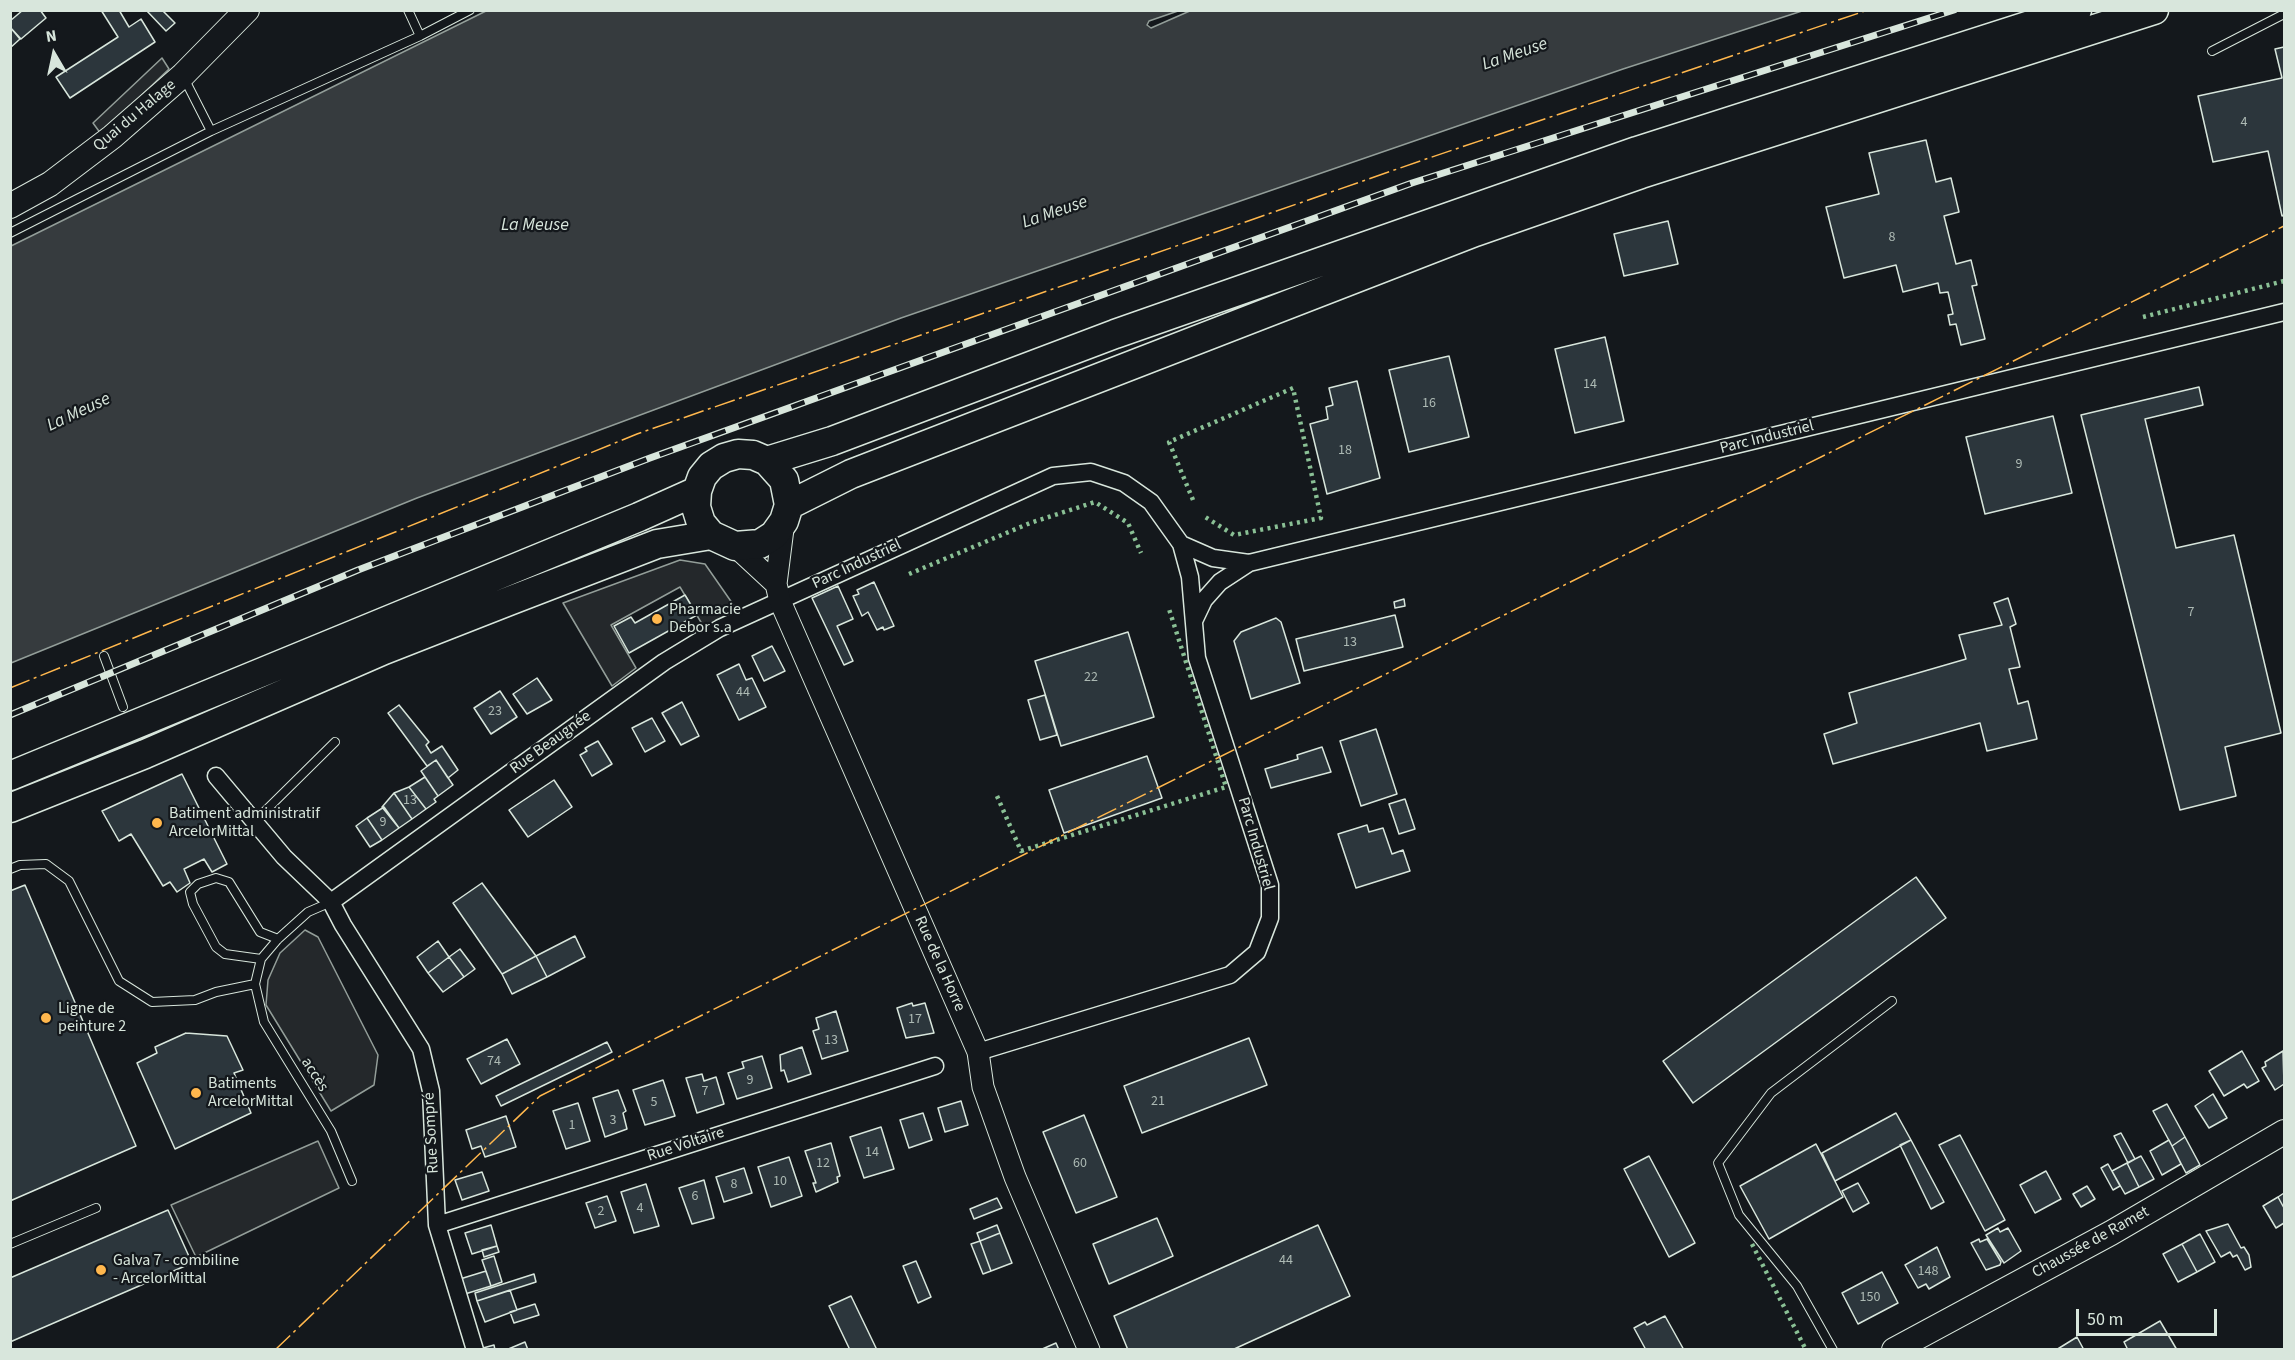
<!DOCTYPE html>
<meta charset="utf-8">
<style>
body{margin:0}
#map{position:relative;width:2295px;height:1360px;overflow:hidden;background:#14181c;font-family:"Source Sans 3",sans-serif}
canvas{display:block}
.frame{position:absolute;inset:0;border:12px solid #d8e6dc;pointer-events:none}
.north{position:absolute;left:24px;top:24px;width:60px;height:60px;-webkit-text-stroke:4px #14181c;paint-order:stroke;rotate:351deg;font-size:16px;font-weight:700;line-height:24px;text-align:center;color:#d8e6dc}
.north::after{content:'';display:block;margin:auto;width:21px;height:27px;background:#d8e6dc;clip-path:polygon(50% 0,100% 100%,50% 72%,0 100%)}
.scale{position:absolute;left:2076px;top:1309px;width:141px;height:27px;box-sizing:border-box;border:3px solid #d8e6dc;border-top:0;padding-left:8px;font-size:18px;line-height:21px;white-space:nowrap;color:#d8e6dc;-webkit-text-stroke:4px #14181c;paint-order:stroke}
</style>
<div id="map">
<canvas width="2295" height="1360"></canvas>
<div class="frame"></div>
<div class="north">N</div>
<div class="scale">50 m</div>
</div>
<script>
const context = document.querySelector('canvas').getContext('2d');
context.lineJoin = 'round';
function paint(path, color) { context.fillStyle = color; context.fill(path, 'evenodd'); }
const shape = rows => new Path2D(rows.map(r => 'M' + r).join(''));
function strokePath(path, color, width, dash) { context.strokeStyle = color; context.lineWidth = width; context.lineCap = dash ? 'butt' : 'round'; context.setLineDash(dash || []); context.stroke(path); }
function label(font, color, halo, rows, align = 'center') {
  context.font = font + ' "Source Sans 3",sans-serif'; context.lineWidth = 4.5; context.setLineDash([]); context.textBaseline = 'middle'; context.strokeStyle = halo; context.fillStyle = color; for (const [text, x, y, turn = 0] of rows) {
    context.save(); context.translate(x, y); context.rotate((+turn || 0) * Math.PI / 180); context.textAlign = isNaN(turn) ? turn : align; if (halo) context.strokeText(text, 0, 0); context.fillText(text, 0, 0); context.restore();
  }
}
const parking = shape([
 [162,58,169,69,101,134,93,123,162,58],
 [680,560,705,564,737,610,705,629,680,587,611,625,636,668,612,686,563,603,680,560],
 [305,930,318,937,378,1055,374,1085,331,1111,266,1005,268,980,280,953,305,930],
 [318,1141,339,1188,196,1257,171,1205,318,1141]
]);
const water = shape([
 [1192,10,1802,11,1623,69,901,318,417,498,11,663,11,246,486,11,1178,11,1149,21,1147,25,1151,28,1192,10]
]);
const building = shape([
 [23,10,40,10,46,18,21,39,10,27,10,21,23,10],
 [101,10,119,10,129,27,141,19,155,42,70,98,56,77,118,37,101,10],
 [146,10,162,10,175,23,166,31,146,10],
 [10,27,20,39,10,48,10,27],
 [2284,47,2284,215,2282,216,2268,151,2213,162,2198,96,2282,78,2275,49,2284,47],
 [1926,140,1936,182,1951,178,1959,212,1944,216,1956,264,1971,260,1977,285,1972,286,1985,339,1961,345,1956,324,1950,325,1948,315,1953,314,1948,292,1940,293,1938,283,1903,292,1896,265,1844,278,1826,207,1879,194,1869,153,1926,140],
 [1668,221,1678,264,1624,276,1614,234,1668,221],
 [1605,337,1624,421,1575,433,1555,349,1605,337],
 [1449,356,1469,437,1409,452,1389,370,1449,356],
 [1357,381,1380,478,1327,494,1310,424,1328,419,1326,407,1333,405,1329,388,1357,381],
 [2199,387,2203,405,2145,419,2176,548,2234,535,2281,733,2225,747,2236,796,2180,810,2081,415,2199,387],
 [2053,416,2072,493,1985,514,1966,437,2053,416],
 [874,582,894,626,884,630,883,627,877,630,868,612,862,616,853,596,859,594,857,590,874,582],
 [838,586,853,619,837,626,853,661,844,665,812,598,838,586],
 [685,595,697,615,629,653,614,626,631,617,635,623,685,595],
 [2008,598,2016,624,2010,627,2020,667,2009,669,2018,704,2028,701,2037,739,1987,751,1980,723,1833,764,1824,734,1857,723,1849,693,1966,659,1959,635,2002,625,1994,603,2008,598],
 [1404,599,1405,606,1395,608,1394,602,1404,599],
 [1395,615,1403,647,1304,671,1296,639,1395,615],
 [1276,618,1281,622,1300,683,1251,699,1234,641,1241,632,1276,618],
 [1128,632,1154,717,1061,746,1035,661,1128,632],
 [772,646,785,671,764,681,752,656,772,646],
 [739,664,746,680,752,678,766,707,739,720,717,675,739,664],
 [537,678,552,700,527,714,513,694,537,678],
 [500,691,517,717,491,734,474,708,500,691],
 [1045,695,1057,735,1040,740,1028,700,1045,695],
 [682,702,699,736,681,745,662,713,682,702],
 [399,705,429,742,426,745,431,753,442,746,458,770,448,778,436,760,427,766,388,713,399,705],
 [652,718,665,741,645,752,632,728,652,718],
 [1376,729,1397,794,1361,806,1340,741,1376,729],
 [598,741,612,764,592,776,580,755,587,751,585,748,598,741],
 [1322,747,1331,772,1271,788,1265,769,1298,759,1297,755,1322,747],
 [1147,756,1162,798,1064,833,1049,790,1147,756],
 [436,760,453,785,438,796,421,771,436,760],
 [182,774,227,864,212,872,204,859,184,869,190,883,177,892,170,882,163,886,131,834,119,841,102,811,182,774],
 [425,777,438,796,434,799,436,802,426,809,409,787,425,777],
 [554,780,572,807,528,837,509,810,554,780],
 [409,787,426,809,412,819,394,793,409,787],
 [394,793,412,819,399,828,382,807,394,793],
 [1405,799,1415,829,1399,834,1389,804,1405,799],
 [384,807,399,828,382,840,367,818,384,807],
 [367,818,382,840,370,847,356,826,367,818],
 [1367,825,1369,832,1383,828,1392,854,1403,850,1410,871,1356,888,1338,834,1367,825],
 [1916,877,1946,918,1693,1103,1663,1061,1916,877],
 [482,883,536,956,502,974,453,903,482,883],
 [25,885,136,1146,10,1201,10,891,25,885],
 [575,936,585,957,547,977,536,956,575,936],
 [438,941,449,957,428,973,417,957,438,941],
 [460,949,475,969,464,977,449,957,460,949],
 [536,956,547,977,512,994,502,974,536,956],
 [449,957,464,977,443,992,428,973,449,957],
 [912,1003,913,1006,925,1003,934,1033,906,1038,897,1008,912,1003],
 [836,1011,848,1051,822,1059,813,1031,819,1029,816,1018,836,1011],
 [186,1033,227,1036,243,1070,234,1073,251,1113,175,1149,137,1063,157,1053,155,1047,186,1033],
 [1249,1038,1267,1085,1142,1133,1124,1086,1249,1038],
 [507,1039,520,1064,481,1084,467,1059,507,1039],
 [607,1042,612,1052,501,1106,496,1096,607,1042],
 [802,1047,811,1074,788,1082,784,1070,781,1071,780,1055,802,1047],
 [2242,1051,2259,1081,2247,1088,2244,1084,2224,1096,2209,1071,2242,1051],
 [2283,1051,2284,1084,2275,1090,2262,1068,2266,1066,2265,1062,2283,1051],
 [762,1056,772,1088,737,1099,728,1073,744,1068,742,1062,762,1056],
 [702,1074,704,1081,716,1077,724,1104,697,1113,686,1078,702,1074],
 [663,1080,675,1116,645,1125,633,1090,663,1080],
 [618,1090,626,1111,623,1113,627,1129,605,1137,593,1098,618,1090],
 [2213,1094,2227,1118,2209,1128,2195,1106,2213,1094],
 [961,1101,968,1125,945,1132,938,1108,961,1101],
 [578,1103,590,1141,566,1149,553,1111,578,1103],
 [2167,1104,2185,1137,2172,1146,2153,1111,2167,1104],
 [923,1113,932,1140,909,1148,900,1120,923,1113],
 [1896,1113,1911,1140,1835,1181,1822,1153,1896,1113],
 [1084,1115,1117,1197,1076,1213,1043,1132,1084,1115],
 [506,1116,516,1147,485,1157,481,1146,472,1149,466,1130,506,1116],
 [881,1127,894,1169,864,1178,850,1137,881,1127],
 [2121,1133,2135,1159,2128,1163,2114,1136,2121,1133],
 [1960,1135,2005,1220,1985,1231,1939,1145,1960,1135],
 [2185,1137,2200,1165,2186,1173,2172,1146,2185,1137],
 [1911,1140,1944,1202,1931,1209,1900,1145,1911,1140],
 [2169,1140,2181,1164,2162,1175,2150,1151,2169,1140],
 [831,1143,840,1176,837,1177,838,1182,816,1192,813,1183,816,1183,805,1151,831,1143],
 [1816,1144,1843,1197,1769,1239,1740,1186,1816,1144],
 [1649,1156,1695,1243,1669,1257,1624,1169,1649,1156],
 [2141,1156,2154,1179,2139,1187,2127,1163,2141,1156],
 [789,1157,802,1196,771,1207,758,1167,789,1157],
 [2127,1163,2139,1187,2125,1194,2112,1171,2127,1163],
 [2108,1164,2120,1186,2113,1190,2101,1168,2108,1164],
 [744,1168,752,1193,724,1202,716,1177,744,1168],
 [2046,1171,2061,1199,2035,1213,2020,1185,2046,1171],
 [482,1172,489,1191,462,1200,455,1180,482,1172],
 [704,1180,714,1218,692,1224,679,1188,704,1180],
 [1858,1183,1869,1203,1853,1212,1842,1191,1858,1183],
 [646,1184,659,1226,634,1233,621,1192,646,1184],
 [2087,1186,2095,1199,2081,1207,2073,1194,2087,1186],
 [2284,1193,2284,1208,2278,1197,2284,1193],
 [607,1196,616,1221,595,1228,586,1203,607,1196],
 [2278,1197,2284,1208,2284,1223,2276,1228,2263,1206,2278,1197],
 [997,1198,1002,1208,974,1219,970,1209,997,1198],
 [168,1210,192,1263,10,1342,10,1278,168,1210],
 [1157,1218,1173,1256,1109,1284,1093,1244,1157,1218],
 [2228,1224,2241,1248,2244,1247,2249,1255,2251,1267,2245,1270,2237,1255,2233,1257,2230,1252,2221,1257,2206,1231,2228,1224],
 [491,1225,497,1246,472,1254,465,1233,491,1225],
 [997,1225,1000,1233,980,1241,977,1233,997,1225],
 [1318,1225,1350,1296,1232,1350,1128,1350,1114,1316,1318,1225],
 [1998,1228,2000,1232,2008,1228,2021,1251,2004,1263,1986,1235,1998,1228],
 [1000,1233,1012,1263,991,1271,980,1241,1000,1233],
 [2200,1234,2215,1262,2197,1272,2182,1244,2200,1234],
 [1979,1239,1980,1242,1987,1239,2001,1262,2000,1265,1986,1270,1971,1243,1979,1239],
 [980,1241,991,1271,983,1274,971,1244,980,1241],
 [2182,1244,2197,1272,2178,1282,2163,1254,2182,1244],
 [497,1246,499,1252,484,1257,482,1250,497,1246],
 [1937,1247,1950,1277,1929,1289,1926,1284,1918,1288,1905,1265,1937,1247],
 [494,1256,502,1282,491,1286,482,1260,494,1256],
 [916,1261,931,1297,918,1303,903,1266,916,1261],
 [486,1271,491,1286,465,1294,460,1279,486,1271],
 [1882,1272,1898,1303,1858,1324,1842,1293,1882,1272],
 [534,1274,536,1282,477,1301,475,1293,534,1274],
 [510,1290,517,1310,485,1322,477,1301,510,1290],
 [851,1296,877,1350,850,1350,829,1306,851,1296],
 [535,1304,539,1315,514,1323,510,1312,535,1304],
 [1665,1316,1684,1350,1646,1350,1634,1328,1645,1322,1647,1325,1665,1316],
 [2160,1321,2177,1350,2128,1350,2124,1342,2160,1321],
 [2077,1337,2084,1350,2056,1350,2077,1337],
 [525,1342,528,1350,506,1350,525,1342],
 [1056,1343,1059,1350,1040,1350,1056,1343],
 [494,1345,495,1350,483,1350,483,1348,494,1345]
]);
const service = shape([
 [408,10,420,36,470,10],
 [2212,51,2284,14],
 [184,78,211,131],
 [10,233,211,131,420,36],
 [104,656,123,707],
 [255,821,335,742],
 [10,869,20,865,46,864,69,881,119,981,152,1002,195,1000,216,992,255,984,261,959,278,939,308,912,331,902],
 [261,959,225,954,216,947,193,904,190,892,198,884,216,878,229,882,260,932,278,939],
 [255,984,264,1022,331,1131,352,1181],
 [10,1244,96,1208],
 [1833,1350,1797,1286,1739,1215,1718,1163,1771,1093,1892,1001]
]);
const minor = shape([
 [1181,544,1213,558,1249,563],
 [1194,621,1204,600,1220,582,1249,563,2284,312],
 [216,776,284,857,331,902,343,925,421,1049,431,1091,437,1225,475,1350],
 [331,902,664,662,720,628,1053,476,1091,472,1124,483,1151,502,1181,544,1190,577,1197,658,1270,885,1270,918,1257,952,1230,975,978,1052],
 [437,1225,935,1066]
]);
const tertiary = shape([
 [784,521,776,584,780,601,978,1052,983,1087,1015,1177,1089,1350],
 [735,546,776,584]
]);
const secondary = shape([
 [10,206,50,184,112,137,183,75,247,10],
 [1894,1350,2111,1233,2284,1132]
]);
const trunk = shape([
 [767,461,832,441,1115,334,1637,151,2077,10],
 [789,505,851,474,1475,232,1641,174,2154,10],
 [10,776,639,517,697,491,702,477,711,466,724,458,738,454,753,455,767,461,784,480,789,505,784,521,774,535,760,544,735,546,711,535,701,523,696,507,697,491],
 [10,808,145,754,384,650,509,601,657,544,711,535]
]);
const rail = shape([
 [10,715,358,570,650,458,1412,183,1954,10]
]);
const hedge = shape([
 [2143,317,2284,281],
 [1193,500,1169,442,1293,388,1321,518,1234,535,1202,515],
 [909,574,1030,523,1095,502,1128,523,1141,553],
 [997,796,1021,851,1226,787,1169,609],
 [1752,1244,1806,1350]
]);
const power = shape([
 [10,688,637,434,1423,160,1868,10],
 [275,1350,540,1096,2284,226]
]);
const markers = [
 [657,619,6,"#ffb74d"],
 [157,823,6,"#ffb74d"],
 [46,1018,6,"#ffb74d"],
 [196,1093,6,"#ffb74d"],
 [101,1270,6,"#ffb74d"]
];
const numberNames = [
 ["4",2244,123],
 ["8",1892,238],
 ["14",1590,385],
 ["16",1429,404],
 ["18",1345,451],
 ["9",2019,465],
 ["7",2191,613],
 ["13",1350,643],
 ["22",1091,678],
 ["44",743,693],
 ["23",495,712],
 ["13",410,801],
 ["9",383,823],
 ["17",915,1020],
 ["13",831,1041],
 ["74",494,1062],
 ["9",750,1081],
 ["7",705,1092],
 ["21",1158,1102],
 ["5",654,1103],
 ["3",613,1121],
 ["1",572,1126],
 ["14",872,1153],
 ["12",823,1164],
 ["60",1080,1164],
 ["10",780,1182],
 ["8",734,1185],
 ["6",695,1197],
 ["4",640,1209],
 ["2",601,1212],
 ["44",1286,1261],
 ["148",1928,1272],
 ["150",1870,1298]
];
const streetNames = [
 ["Quai du Halage",135,116,-40],
 ["Parc Industriel",1767,438,-14],
 ["Parc Industriel",857,565,-25],
 ["Rue Beaugnée",551,743,-36],
 ["Parc Industriel",1255,844,74],
 ["Rue de la Horre",939,964,66],
 ["accès",314,1075,58],
 ["Rue Sompré",432,1133,-93],
 ["Rue Voltaire",686,1145,-18],
 ["Chaussée de Ramet",2091,1243,-29]
];
const poiNames = [
 ["Pharmacie",669,610],
 ["Debor s.a",669,628],
 ["Batiment administratif",169,814],
 ["ArcelorMittal",169,832],
 ["Ligne de",58,1009],
 ["peinture 2",58,1027],
 ["Batiments",208,1084],
 ["ArcelorMittal",208,1102],
 ["Galva 7 - combiline",113,1261],
 ["- ArcelorMittal",113,1279]
];
const waterNames = [
 ["La Meuse",1515,55,-19],
 ["La Meuse",1055,213,-19],
 ["La Meuse",535,226],
 ["La Meuse",79,413,-25]
];
paint(parking, '#24282b');
strokePath(parking, '#939e99', 1.5);
paint(water, '#363b3e');
strokePath(water, '#939e99', 1.5);
paint(building, '#2c363c');
strokePath(building, '#d8e6dc', 1.5);
strokePath(service, '#d8e6dc', 10);
strokePath(minor, '#d8e6dc', 19);
strokePath(tertiary, '#d8e6dc', 23);
strokePath(secondary, '#d8e6dc', 26);
strokePath(trunk, '#d8e6dc', 31);
strokePath(service, '#14181c', 8);
strokePath(minor, '#14181c', 16);
strokePath(tertiary, '#14181c', 21);
strokePath(secondary, '#14181c', 24);
strokePath(trunk, '#14181c', 28);
strokePath(rail, '#d8e6dc', 7);
strokePath(rail, '#14181c', 4.5, [14]);
strokePath(hedge, '#8ac095', 4.5, [3, 4.5]);
strokePath(power, '#ffb74d', 1.5, [21, 4.5, 3, 4.5]);
for (const [x, y, r, color] of markers) { const dot = new Path2D(); dot.arc(x, y, r, 0, 2 * Math.PI); context.fillStyle = color; context.fill(dot); strokePath(dot, '#14181c', 2); }
label('14px', '#adbab4', null, numberNames);
label('16px', '#d8e6dc', '#14181c', streetNames);
label('16px', '#d8e6dc', '#14181c', poiNames, 'left');
label('italic 18px', '#d8e6dc', '#14181c', waterNames);
</script>
